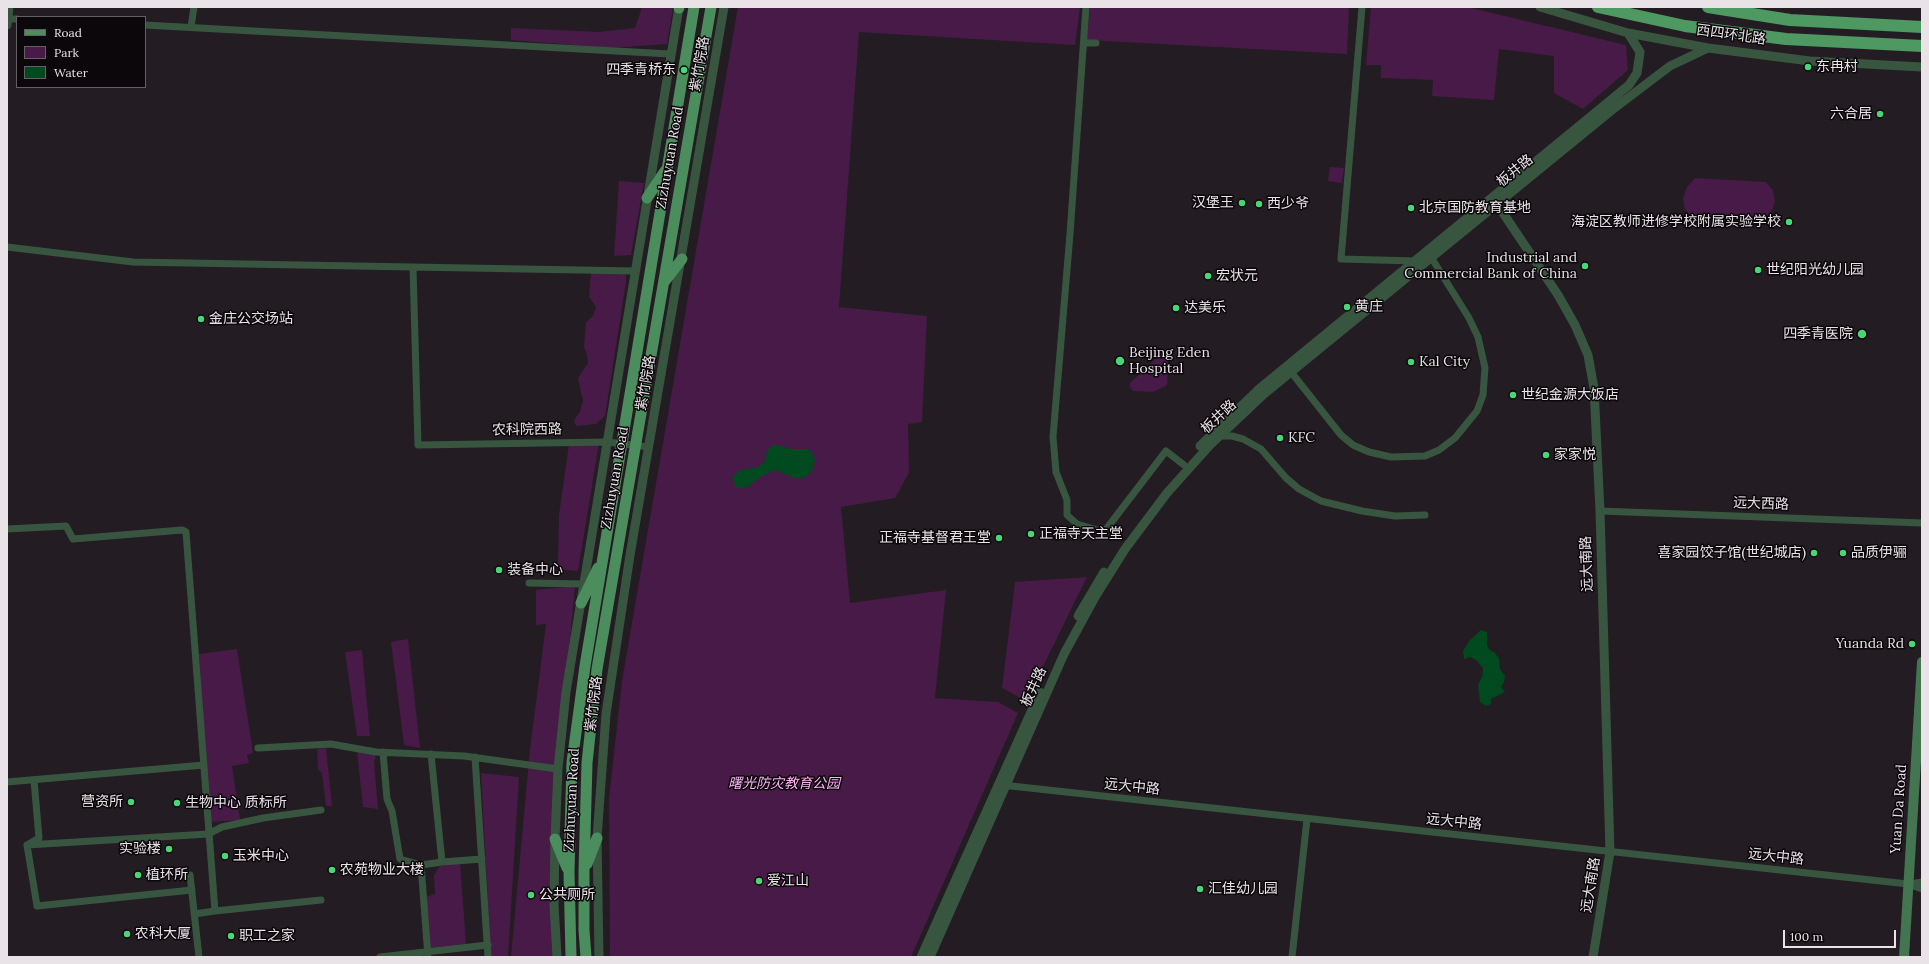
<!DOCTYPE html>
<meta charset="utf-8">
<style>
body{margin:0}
#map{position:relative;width:1929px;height:964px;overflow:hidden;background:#231c23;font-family:Lora,serif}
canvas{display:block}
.frame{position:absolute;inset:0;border:8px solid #e9e3e8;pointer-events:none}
.legend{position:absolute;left:16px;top:16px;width:130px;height:72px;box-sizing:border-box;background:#0b070a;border:1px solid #645f63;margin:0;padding:5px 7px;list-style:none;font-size:12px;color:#e9e3e8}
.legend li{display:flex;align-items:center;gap:8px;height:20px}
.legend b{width:20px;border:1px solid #645f63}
.scale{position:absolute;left:1783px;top:930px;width:113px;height:18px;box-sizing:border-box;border:2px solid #e9e3e8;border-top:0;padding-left:5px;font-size:12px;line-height:14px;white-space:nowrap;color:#e9e3e8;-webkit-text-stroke:3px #0b070a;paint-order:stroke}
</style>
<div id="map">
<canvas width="1929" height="964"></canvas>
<div class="frame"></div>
<ul class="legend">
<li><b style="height:5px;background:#4b8d5d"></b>Road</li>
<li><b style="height:11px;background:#481a47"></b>Park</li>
<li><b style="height:11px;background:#01491f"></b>Water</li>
</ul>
<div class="scale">100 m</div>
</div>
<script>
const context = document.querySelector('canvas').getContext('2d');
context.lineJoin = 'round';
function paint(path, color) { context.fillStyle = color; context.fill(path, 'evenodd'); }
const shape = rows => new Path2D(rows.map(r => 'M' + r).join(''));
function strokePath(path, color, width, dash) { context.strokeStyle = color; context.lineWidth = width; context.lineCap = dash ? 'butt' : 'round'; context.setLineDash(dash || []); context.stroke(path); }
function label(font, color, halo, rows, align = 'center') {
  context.font = font + ' Lora,"Noto Sans SC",serif'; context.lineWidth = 3; context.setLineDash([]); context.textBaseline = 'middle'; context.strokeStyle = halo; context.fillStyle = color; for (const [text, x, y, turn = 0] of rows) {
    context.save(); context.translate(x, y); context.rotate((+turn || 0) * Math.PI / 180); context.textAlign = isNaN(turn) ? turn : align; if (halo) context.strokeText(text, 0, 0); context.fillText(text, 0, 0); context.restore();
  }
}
const green = shape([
 [642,7,673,7,667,44,612,48,511,40,511,28,599,32,635,28],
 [738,7,1080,7,1075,45,859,32,839,307,927,316,922,422,908,424,909,473,895,498,841,507,850,603,946,590,935,698,998,702,1018,713,911,957,610,957,609,799,622,681],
 [1090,7,1349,7,1347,54,1087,40],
 [1371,7,1467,7,1626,45,1628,70,1583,109,1554,93,1554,56,1499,49,1494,100,1432,96,1433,80,1381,78,1381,65,1366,65],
 [1330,167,1344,168,1342,183,1328,181],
 [1695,178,1766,182,1773,190,1775,202,1771,212,1763,220,1693,217,1685,210,1683,198,1687,187],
 [619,181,644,183,631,255,614,256],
 [591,273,626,273,626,282,605,416,596,424,576,426,574,420,580,412,583,401,578,378,588,363,587,355,584,347,586,322,593,316,596,307,589,297],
 [1164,351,1169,353,1167,385,1153,392,1133,391,1130,387,1130,383],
 [599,443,578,571,558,569,559,515,569,444],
 [1087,577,1026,701,1002,688,1015,582],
 [575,586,558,769,554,957,511,957,530,749,546,624,536,625,536,590],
 [408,639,420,748,404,745,391,642],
 [237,649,253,753,247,755,249,763,232,766,240,820,209,822,199,654],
 [362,650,370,736,357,736,345,652],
 [326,748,332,806,326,806,322,773,318,769,317,749],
 [357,752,374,752,376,758,374,761,378,809,363,807],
 [481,773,519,777,508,957,491,957],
 [460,863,466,944,430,948,426,897,435,894,434,875,440,866]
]);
const water = shape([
 [776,445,792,449,808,449,813,454,815,460,812,471,804,478,794,478,775,470,760,477,749,486,743,488,737,488,732,479,735,474,741,470,758,467,765,461,766,453,770,447],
 [1481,630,1487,632,1487,646,1490,650,1494,652,1499,658,1500,669,1505,676,1504,682,1501,687,1505,692,1491,699,1491,704,1486,706,1480,702,1478,685,1482,677,1483,668,1476,660,1470,657,1464,659,1463,651,1470,640]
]);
const minor = shape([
 [1086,7,1070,234,1053,437,1056,472,1067,500,1067,515,1077,524,1104,532,1166,451,1184,465],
 [1362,7,1341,259,1416,261],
 [7,19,17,19],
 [145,25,670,54],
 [191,27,194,7],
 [1084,43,1096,43],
 [7,247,133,262,635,271],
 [413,268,418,445,607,442,649,447],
 [1291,372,1341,435,1353,445,1369,452,1391,457,1425,456,1439,450,1455,438,1477,411,1483,395,1485,368,1478,337,1469,318,1431,257],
 [1219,436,1232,436,1243,439,1261,449,1286,478,1299,489,1321,501,1362,511,1395,516,1425,515],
 [1600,511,1922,523],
 [7,529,66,526,73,539,182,530,186,532,215,911,194,914],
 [529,583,584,584],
 [258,748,331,744,376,752,464,756,558,769],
 [383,752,387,799,392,811,400,859,421,865],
 [475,757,488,957],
 [34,780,39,838,27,845,208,834,222,827,263,818,321,810],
 [7,782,204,765],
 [1002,785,1908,884,1922,889],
 [27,845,37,906,192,890],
 [442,862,482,859],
 [190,875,199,957],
 [1910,884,1922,882],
 [215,911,321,900],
 [380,957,488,945],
 [428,957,421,865,442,862,431,754],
 [1292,957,1307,819]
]);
const tertiary = shape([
 [1540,7,1628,33,1708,48,1810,61,1922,67],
 [7,25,9,7],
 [1493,198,1558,295,1575,325,1588,355,1594,388,1600,511,1610,852,1593,957],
 [1200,446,1259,389,1629,85,1637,73,1640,52,1628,33],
 [1078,616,1104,572],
 [557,957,554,904,555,839,558,769,566,692,679,7],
 [599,957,597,838,606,714,630,555,724,7],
 [921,957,1040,692],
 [930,957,1064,654,1095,597,1125,549,1167,493,1210,445,1264,394,1612,110,1670,66,1708,48]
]);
const secondary = shape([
 [1904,957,1922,662]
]);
const primary = shape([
 [679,8,679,7],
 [647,198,665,171],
 [665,281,682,259],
 [581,603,598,568],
 [555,839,567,868],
 [587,864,597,838],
 [571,957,569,872,572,762,585,666,694,7],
 [586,957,584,930,584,871,587,763,597,669,711,7]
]);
const trunk = shape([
 [1598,7,1685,26,1786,39,1922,46],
 [1708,7,1790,20,1922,27]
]);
const markers = [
 [1808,67,4,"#48d778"],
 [684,70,4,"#48d778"],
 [1880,114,4,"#48d778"],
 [1242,203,4,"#48d778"],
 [1259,204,4,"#48d778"],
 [1411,208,4,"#48d778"],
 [1789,222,4,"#48d778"],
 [1585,266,4,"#48d778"],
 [1758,270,4,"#48d778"],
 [1208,276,4,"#48d778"],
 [1347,307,4,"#48d778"],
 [1176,308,4,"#48d778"],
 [201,319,4,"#48d778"],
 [1862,334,5,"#48d778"],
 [1120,361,5,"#48d778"],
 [1411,362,4,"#48d778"],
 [1513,395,4,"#48d778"],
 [1280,438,4,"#48d778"],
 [1546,455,4,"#48d778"],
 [1031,534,4,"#48d778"],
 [999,538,4,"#48d778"],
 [1814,553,4,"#48d778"],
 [1843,553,4,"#48d778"],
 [499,570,4,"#48d778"],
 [1912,644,4,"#48d778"],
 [131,802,4,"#48d778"],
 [177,803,4,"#48d778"],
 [169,849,4,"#48d778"],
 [225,856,4,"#48d778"],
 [332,870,4,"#48d778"],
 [138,875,4,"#48d778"],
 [759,881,4,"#48d778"],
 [1200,889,4,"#48d778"],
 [531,895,4,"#48d778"],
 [127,934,4,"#48d778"],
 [231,936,4,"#48d778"]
];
const streetNames = [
 ["西四环北路",1731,35,8],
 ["紫竹院路",700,64,-80],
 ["Zizhuyuan Road",670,158,-80],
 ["板井路",1515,171,-39],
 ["紫竹院路",646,383,-80],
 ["板井路",1219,417,-43],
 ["农科院西路",527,430,-1],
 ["Zizhuyuan Road",615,478,-80],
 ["远大西路",1761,504,2],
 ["远大南路",1587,564,-92],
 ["板井路",1034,687,-66],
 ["紫竹院路",594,704,-83],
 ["远大中路",1132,787,6],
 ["Zizhuyuan Road",572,800,-87],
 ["Yuan Da Road",1899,809,-86],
 ["远大中路",1454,822,6],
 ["远大中路",1776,857,6],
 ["远大南路",1591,885,-81]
];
const poiNames = [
 ["东冉村",1816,67],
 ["四季青桥东",676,70,"right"],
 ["六合居",1872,114,"right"],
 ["汉堡王",1234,203,"right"],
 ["西少爷",1267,204],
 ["北京国防教育基地",1419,208],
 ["海淀区教师进修学校附属实验学校",1781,222,"right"],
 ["Industrial and",1577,258,"right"],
 ["Commercial Bank of China",1577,274,"right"],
 ["世纪阳光幼儿园",1766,270],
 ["宏状元",1216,276],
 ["黄庄",1355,307],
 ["达美乐",1184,308],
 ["金庄公交场站",209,319],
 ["四季青医院",1853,334,"right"],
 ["Beijing Eden",1129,353],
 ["Hospital",1129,369],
 ["Kal City",1419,362],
 ["世纪金源大饭店",1521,395],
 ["KFC",1288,438],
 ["家家悦",1554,455],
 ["正福寺天主堂",1039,534],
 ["正福寺基督君王堂",991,538,"right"],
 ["喜家园饺子馆(世纪城店)",1806,553,"right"],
 ["品质伊骊",1851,553],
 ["装备中心",507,570],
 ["Yuanda Rd",1904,644,"right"],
 ["营资所",123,802,"right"],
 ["生物中心 质标所",185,803],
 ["实验楼",161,849,"right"],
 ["玉米中心",233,856],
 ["农苑物业大楼",340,870],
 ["植环所",146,875],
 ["爱江山",767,881],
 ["汇佳幼儿园",1208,889],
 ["公共厕所",539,895],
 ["农科大厦",135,934],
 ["职工之家",239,936]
];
const parkNames = [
 ["曙光防灾教育公园",784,784]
];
paint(green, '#481a47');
paint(water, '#01491f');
strokePath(minor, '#38563f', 7);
strokePath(tertiary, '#38563f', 9);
strokePath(secondary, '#437550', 10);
strokePath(primary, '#4b8d5d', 11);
strokePath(trunk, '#4e9862', 12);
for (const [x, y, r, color] of markers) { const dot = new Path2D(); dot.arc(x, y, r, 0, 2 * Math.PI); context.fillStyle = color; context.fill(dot); strokePath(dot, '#0b070a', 1.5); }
label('14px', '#e9e3e8', '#0b070a', streetNames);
label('14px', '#e9e3e8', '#0b070a', poiNames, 'left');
label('italic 14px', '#f7b1f4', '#0b070a', parkNames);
</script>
